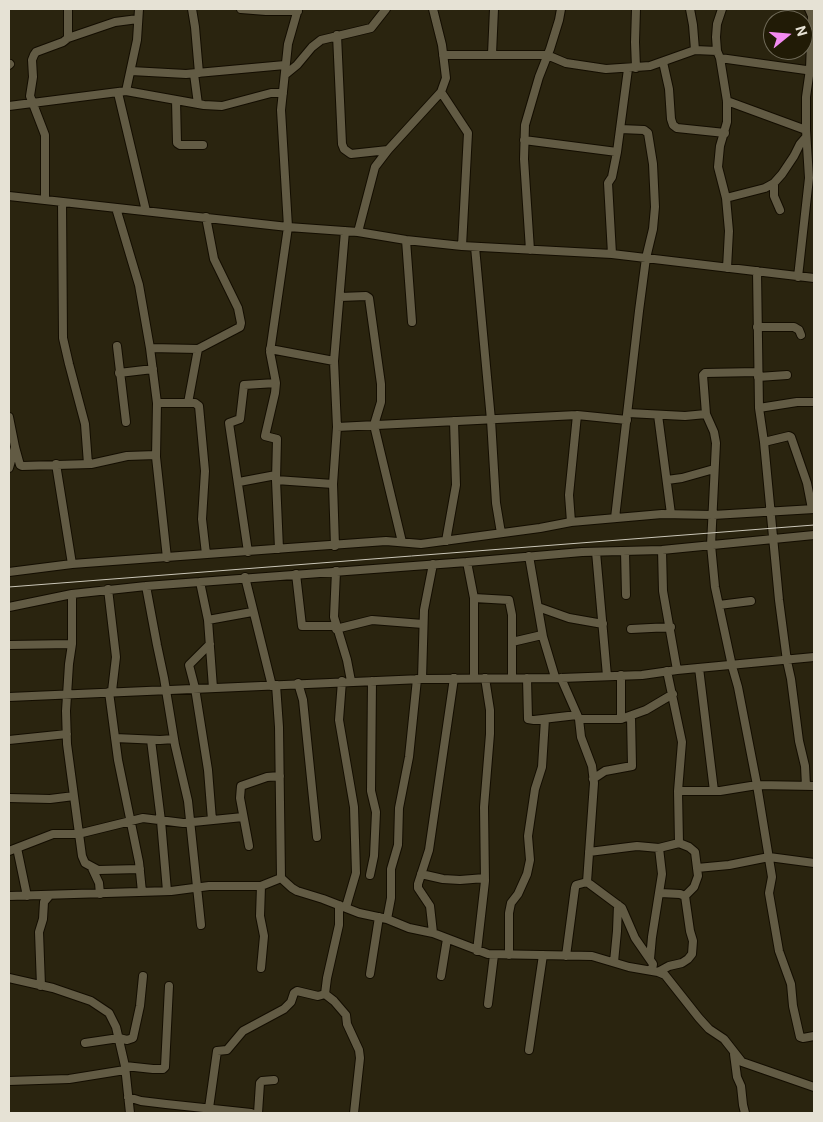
<!DOCTYPE html>
<style>
body{margin:0}
#map{position:relative;width:823px;height:1122px;overflow:hidden;background:#2a240f;font-family:Roboto,sans-serif}
canvas{display:block}
.frame{position:absolute;inset:0;border:10px solid #e6e2d5;pointer-events:none}
.north{position:absolute;left:763px;top:10px;width:50px;height:50px;box-sizing:border-box;background:#211b06;border:1px solid #706b59;border-radius:50%;rotate:73deg;font-size:14px;font-weight:700;line-height:20px;text-align:center;color:#e6e2d5}
.north::after{content:'';display:block;margin:auto;width:18px;height:22px;background:#f38af1;clip-path:polygon(50% 0,100% 100%,50% 72%,0 100%)}
</style>
<div id="map">
<canvas width="823" height="1122"></canvas>
<div class="frame"></div>
<div class="north">N</div>
</div>
<script>
const context = document.querySelector('canvas').getContext('2d');
context.lineJoin = 'round';
const shape = rows => new Path2D(rows.map(r => 'M' + r).join(''));
function strokePath(path, color, width, dash) { context.strokeStyle = color; context.lineWidth = width; context.lineCap = dash ? 'butt' : 'round'; context.setLineDash(dash || []); context.stroke(path); }
const minor = shape([
 [68,9,68,38],
 [192,9,195,27,199,73],
 [241,9,266,11,298,11],
 [636,9,635,42,636,68],
 [690,9,693,25,695,50],
 [722,9,717,24,716,37,717,51,720,58,727,101,727,122,720,146,718,167,726,198,729,231,727,268],
 [337,35,342,144,344,149,351,154,388,150],
 [492,54,494,9],
 [443,55,547,55,566,63,606,69,650,66,695,50,717,51],
 [720,58,806,70,814,69],
 [663,62,669,89,671,119,673,125,677,128,725,133],
 [9,65,10,64],
 [131,71,186,74,285,65],
 [194,74,198,104],
 [286,74,297,65,312,47,321,40,371,28,386,9],
 [126,91,137,40,139,9],
 [441,92,468,133,462,246],
 [118,93,146,211],
 [176,100,177,143,180,145,203,145],
 [727,101,806,130],
 [9,106,126,91,204,105,222,106,271,93,283,93],
 [524,140,617,152,628,69],
 [774,183,774,196,780,210],
 [9,196,288,227,358,232,406,240,462,246,612,254,814,278],
 [726,198,765,188,774,183,782,174,794,156,800,144,806,137],
 [45,200,45,135,30,96,33,77,32,60,34,55,36,52,63,42,68,38,115,22,138,19],
 [62,202,63,338,69,364,85,424,88,464],
 [116,208,139,285,150,348,157,403,156,457,167,558],
 [358,232,375,167,388,150,441,92,446,78,442,45,433,9],
 [406,240,412,322],
 [475,247,491,420,496,503,501,533],
 [530,250,524,159,525,125,539,77,550,49,559,20,561,9],
 [612,254,608,183,612,177,617,152],
 [757,271,759,408,764,442,779,600,787,661,791,679,799,741,805,766,806,786],
 [798,277,809,178,806,130,806,97,810,69,812,16,809,9],
 [340,297,366,296,369,298,381,384,381,402,374,425,402,542],
 [757,327,794,327,799,330,801,335],
 [117,346,126,422],
 [150,348,198,349,240,327,241,323,238,308,214,259,206,217],
 [270,349,334,361],
 [758,372,705,373,703,375,706,414,714,432,716,443,711,545,715,587,732,666,738,687,757,785,772,877,769,893,779,951,791,984,793,1006,800,1037,803,1038,814,1036],
 [119,373,153,369],
 [758,377,787,375],
 [157,403,195,403,199,406,205,471,202,519,206,554],
 [188,403,198,349],
 [759,408,797,402,814,402],
 [628,413,685,416,706,414],
 [658,415,671,514],
 [9,417,15,447,20,465,22,466,91,464,127,456,156,455],
 [337,427,577,415,627,420],
 [764,442,789,436,791,437,807,483,812,509],
 [56,464,72,564],
 [9,468,15,447],
 [276,480,333,484],
 [667,480,682,478,714,469],
 [239,482,276,475],
 [615,518,639,311,646,258,653,229,655,207,653,164,648,133,644,130,620,129],
 [571,522,569,495,577,415],
 [446,541,456,485,454,421],
 [335,546,333,484,337,427,334,361,345,231],
 [279,549,276,480,277,439,265,436,275,393,276,383,270,352,288,227,281,110,288,44,298,9],
 [662,550,663,591,677,670],
 [625,551,626,595],
 [248,552,229,423,240,419,244,385,276,383],
 [596,552,607,676],
 [529,556,543,637,555,677],
 [467,562,474,598,474,678],
 [336,571,334,617,347,660,351,681],
 [9,572,72,564,288,548,386,541,421,544,540,528,571,522,662,514,713,515,814,509],
 [296,574,302,626,336,626],
 [245,577,272,686],
 [200,582,208,620,213,688],
 [146,586,157,645,164,678,175,745,188,801,201,925],
 [108,589,116,657,112,691],
 [72,594,72,644,69,664,66,711,67,744,82,856,85,863,98,870,140,869],
 [474,598,509,600,512,615,512,677],
 [719,605,751,601],
 [9,607,72,594,146,586,467,562,582,552,662,550,814,535],
 [538,607,569,618,603,624],
 [208,620,252,612],
 [336,629,372,620,423,624],
 [631,629,671,627],
 [512,642,542,635],
 [210,644,189,665,195,688,208,770,212,820],
 [9,645,72,644],
 [699,668,714,791],
 [667,671,682,742,678,791,679,843],
 [621,675,621,719],
 [527,678,528,719,534,720,577,715],
 [561,678,579,719,581,737,592,766,594,783,587,882,622,908,635,938,653,964,652,970],
 [422,679,424,610,433,564],
 [342,681,339,720,354,807,356,873,346,907],
 [298,683,303,700,317,837],
 [276,685,279,727,281,878,292,888,297,891,323,899,359,913,387,919,409,928,433,933,488,954,592,956,629,967,658,972,665,975,699,1018,709,1029,724,1039,742,1062,814,1087],
 [109,692,118,760,139,862,142,892],
 [9,697,422,679,561,678,642,675,677,670,814,657],
 [579,719,621,719,646,710,673,694],
 [115,738,160,740,174,739],
 [9,740,67,734],
 [151,740,161,821,167,891],
 [593,779,605,771,632,766,631,716],
 [678,791,720,791,757,785,814,786],
 [9,798,50,799,74,796],
 [249,846,240,798,241,786,267,777,280,776],
 [17,848,27,896],
 [9,851,53,834,78,834,143,818,183,823,243,817],
 [589,852,637,846,659,848,679,843,689,847,695,852,698,876,694,887,685,896],
 [92,868,99,883,100,894],
 [697,868,729,865,769,857,814,863],
 [421,874,443,879,460,880,485,878],
 [370,875,374,856,376,812,371,791,372,681],
 [261,886,260,916,264,936,261,968],
 [660,893,680,894,685,896],
 [9,896,171,891,209,886,261,886,281,878],
 [387,919,391,898,391,869,398,845,399,808,409,757,417,679],
 [433,933,430,906,418,888,418,884,429,850,454,678],
 [477,951,485,881,484,807,490,734,490,710,485,678],
 [509,955,509,913,511,903,518,894,527,874,530,860,528,836,535,789,542,767,545,719],
 [566,956,575,888,576,885,587,882],
 [650,959,652,937,662,874,659,848],
 [614,962,617,931,618,905],
 [658,972,669,966,682,963,688,959,692,954,693,941,690,931,685,896],
 [370,974,379,917],
 [441,976,447,939],
 [9,978,53,988,91,1001,109,1013,116,1027,125,1066,130,1113],
 [41,986,39,932,43,919,44,902,50,895],
 [325,994,327,978,339,925,339,905],
 [488,1004,494,955],
 [85,1043,119,1038,127,1040,133,1038,140,1006,143,976],
 [529,1050,543,955],
 [734,1054,737,1077,741,1086,743,1105,745,1113],
 [125,1066,153,1069,163,1069,165,1067,169,986],
 [9,1081,69,1079,125,1070],
 [128,1097,141,1101,166,1104,251,1113],
 [209,1108,217,1051,227,1050,243,1031,284,1009,291,1002,294,993,297,991,318,996,325,994,334,1001,346,1015,347,1024,359,1050,360,1058,354,1113],
 [258,1113,260,1083,262,1081,274,1080]
]);
const rail = shape([
 [9,587,814,525]
]);
strokePath(minor, '#130d00', 10);
strokePath(minor, '#625b44', 8);
strokePath(rail, '#cbc7b9', 1);
</script>
